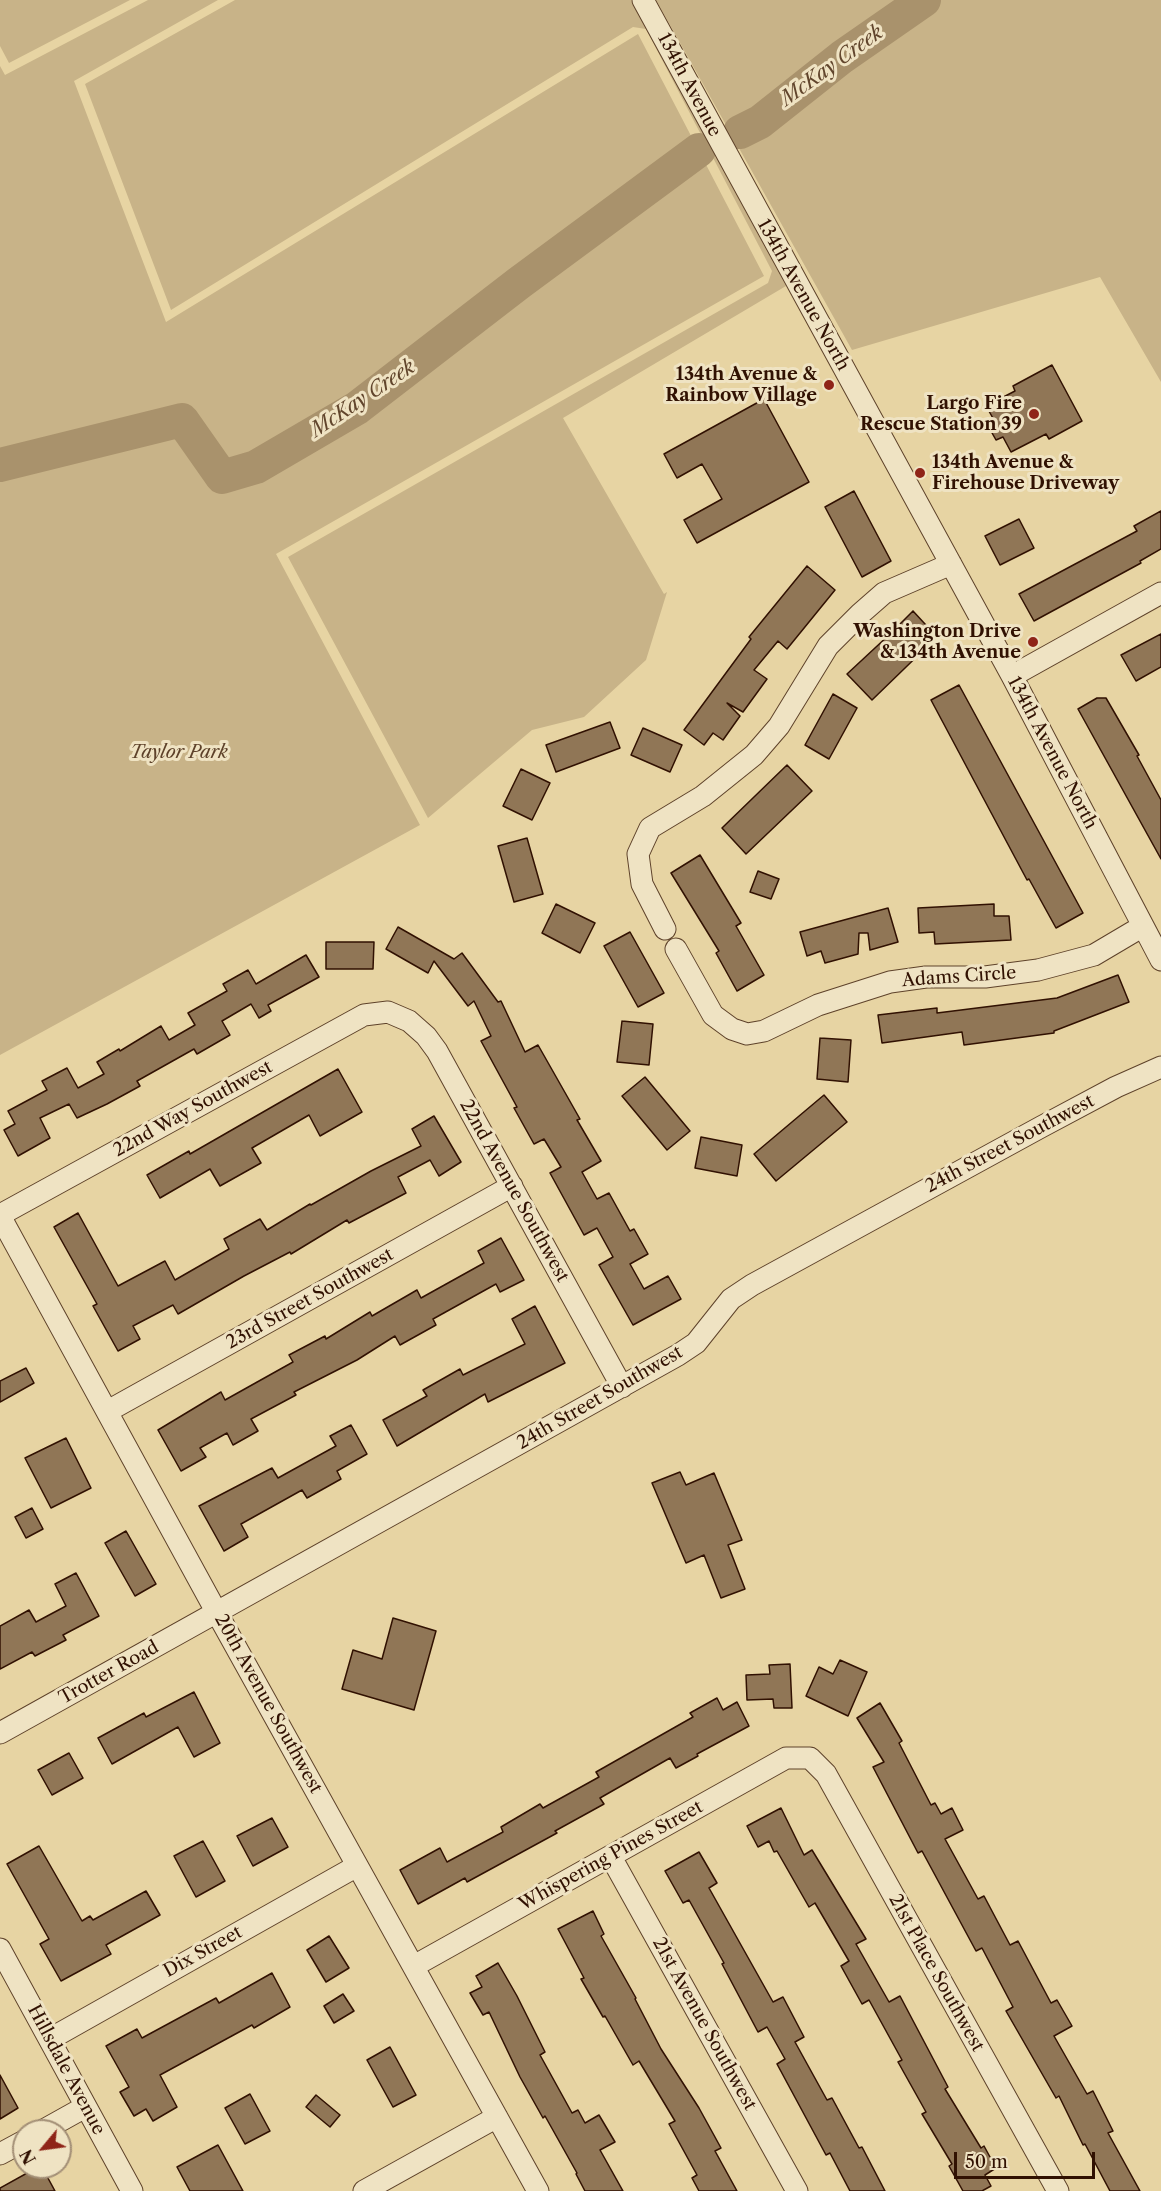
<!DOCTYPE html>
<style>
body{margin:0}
#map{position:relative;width:1161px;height:2191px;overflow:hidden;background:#e7d4a3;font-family:"Libre Caslon Text",serif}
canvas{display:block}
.north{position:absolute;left:12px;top:2119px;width:60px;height:60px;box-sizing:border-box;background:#efe3c3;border:2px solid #a38f76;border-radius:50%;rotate:241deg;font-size:16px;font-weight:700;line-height:24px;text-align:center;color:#311102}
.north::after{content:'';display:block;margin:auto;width:21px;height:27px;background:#8f2418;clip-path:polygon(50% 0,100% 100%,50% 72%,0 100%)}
.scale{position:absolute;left:954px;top:2152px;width:141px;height:27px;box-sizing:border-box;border:3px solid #311102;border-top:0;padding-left:8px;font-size:18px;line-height:21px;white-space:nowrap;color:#311102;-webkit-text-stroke:4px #efe3c3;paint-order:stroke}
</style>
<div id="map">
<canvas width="1161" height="2191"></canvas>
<div class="north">N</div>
<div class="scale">50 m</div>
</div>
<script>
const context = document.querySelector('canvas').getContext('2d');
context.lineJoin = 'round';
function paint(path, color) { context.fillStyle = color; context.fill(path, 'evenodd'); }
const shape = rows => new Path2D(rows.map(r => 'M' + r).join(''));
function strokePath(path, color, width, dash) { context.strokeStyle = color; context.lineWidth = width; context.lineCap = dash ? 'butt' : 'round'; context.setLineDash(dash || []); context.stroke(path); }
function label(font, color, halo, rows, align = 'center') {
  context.font = font + ' "Libre Caslon Text",serif'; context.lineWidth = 6; context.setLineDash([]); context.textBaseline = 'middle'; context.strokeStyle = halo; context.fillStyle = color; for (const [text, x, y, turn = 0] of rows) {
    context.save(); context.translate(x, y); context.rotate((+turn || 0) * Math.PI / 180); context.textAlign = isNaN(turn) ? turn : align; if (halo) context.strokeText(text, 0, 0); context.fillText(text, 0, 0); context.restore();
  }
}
const green = shape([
 [0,0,130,0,9,63,0,46],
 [148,0,218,0,74,81,166,322,638,34,764,276,276,554,420,825,0,1055,0,66,5,75],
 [235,0,631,0,786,286,563,418,664,594,667,592,646,660,584,717,532,730,428,818,288,557,768,283,772,271,646,29,633,27,171,310,85,84],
 [656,0,1161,0,1161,382,1100,277,852,350]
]);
const river = shape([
 [740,132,760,122,842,57,924,0],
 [0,465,182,420,222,477,256,467,357,408,519,283,699,150]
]);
const building = shape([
 [1052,365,1082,421,1049,439,1046,434,1011,452,1003,437,996,440,987,424,994,420,986,406,1015,391,1013,386,1052,365],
 [764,399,809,482,697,543,684,520,722,499,702,464,677,478,664,454,764,399],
 [854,491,891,561,862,577,825,507,854,491],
 [1161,511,1161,549,1140,561,1141,563,1034,621,1019,594,1137,531,1134,526,1161,511],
 [1019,519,1034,548,1000,565,985,536,1019,519],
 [807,566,835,590,787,649,778,641,754,670,767,679,743,712,727,703,740,716,723,740,713,733,704,745,684,730,751,639,749,637,807,566],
 [913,611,937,637,872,700,847,674,890,634,895,638,892,632,913,611],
 [1161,634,1161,667,1136,681,1121,655,1161,634],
 [959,685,1083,913,1056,928,1029,879,1027,880,931,700,959,685],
 [833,694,857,708,829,759,805,745,833,694],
 [1097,698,1106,698,1139,755,1137,756,1161,800,1161,859,1078,709,1097,698],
 [610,722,620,748,556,772,546,745,610,722],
 [643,728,682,745,670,772,631,755,643,728],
 [787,765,812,791,746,854,722,828,787,765],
 [521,769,550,783,532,820,503,806,521,769],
 [527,838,543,894,514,902,498,846,527,838],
 [700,855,741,923,736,926,764,975,737,991,716,953,719,951,671,873,700,855],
 [758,871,779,879,771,899,750,892,758,871],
 [556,904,595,923,580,953,542,933,556,904],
 [994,904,994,916,1009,916,1011,940,935,944,934,932,919,933,918,908,994,904],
 [888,908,898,942,870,950,868,933,859,933,858,954,825,963,821,951,807,956,800,932,888,908],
 [398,927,454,959,462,953,498,1002,501,1001,525,1052,538,1045,580,1119,577,1120,601,1161,582,1172,597,1199,609,1193,630,1231,634,1229,648,1254,630,1264,644,1289,668,1276,681,1299,633,1325,599,1265,613,1257,597,1228,584,1235,550,1173,561,1167,544,1139,534,1144,514,1108,517,1107,481,1041,491,1036,474,1001,468,1006,434,961,428,973,386,949,398,927],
 [630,932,664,993,638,1007,604,946,630,932],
 [326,942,374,942,373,969,326,969,326,942],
 [306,955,319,977,268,1005,271,1011,259,1018,251,1004,222,1021,230,1035,197,1054,194,1049,137,1081,140,1086,107,1104,77,1118,69,1104,40,1118,50,1138,18,1156,4,1130,15,1124,8,1111,47,1090,42,1081,67,1068,78,1088,104,1074,97,1062,119,1049,120,1051,161,1026,169,1040,195,1025,188,1013,227,991,223,984,248,970,256,984,306,955],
 [1118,975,1129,1002,1054,1031,1054,1033,964,1045,962,1032,882,1043,878,1015,937,1008,937,1013,1057,998,1118,975],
 [622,1021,653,1024,649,1065,617,1062,622,1021],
 [820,1038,851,1040,848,1082,817,1079,820,1038],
 [338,1069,362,1112,320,1136,309,1115,252,1148,261,1163,220,1186,210,1169,160,1198,147,1175,189,1151,190,1154,338,1069],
 [645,1077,690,1131,667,1150,622,1096,645,1077],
 [824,1095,847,1122,776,1181,754,1154,824,1095],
 [434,1116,461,1162,439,1176,430,1160,398,1177,406,1193,349,1223,347,1220,291,1254,290,1252,244,1276,178,1314,173,1305,133,1326,140,1339,118,1351,93,1306,97,1304,54,1227,78,1213,118,1286,165,1261,175,1280,229,1249,224,1239,260,1219,267,1230,310,1204,311,1205,371,1171,421,1146,412,1129,434,1116],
 [701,1137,742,1145,737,1176,695,1168,701,1137],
 [501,1238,524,1280,500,1292,496,1284,433,1319,436,1325,400,1345,395,1336,357,1360,294,1392,296,1395,251,1419,258,1431,233,1445,227,1433,200,1448,206,1457,181,1471,158,1430,221,1392,225,1400,293,1362,289,1355,325,1336,326,1339,370,1312,372,1316,417,1290,421,1298,484,1263,478,1251,501,1238],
 [535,1306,565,1363,488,1402,485,1394,397,1446,383,1420,427,1396,423,1390,460,1369,463,1375,525,1344,512,1319,535,1306],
 [26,1368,34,1383,0,1402,0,1381,26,1368],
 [351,1425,367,1454,337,1471,341,1479,307,1498,302,1490,241,1524,248,1537,224,1551,199,1506,272,1468,278,1478,336,1446,330,1436,351,1425],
 [66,1438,91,1488,51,1508,25,1458,66,1438],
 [680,1472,686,1485,714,1473,742,1540,728,1545,745,1589,721,1598,704,1555,686,1563,652,1483,680,1472],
 [32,1508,43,1529,26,1538,15,1517,32,1508],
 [126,1531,156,1584,135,1596,105,1543,126,1531],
 [76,1573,99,1616,63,1635,66,1640,35,1656,32,1652,0,1669,0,1626,29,1610,36,1622,66,1606,55,1584,76,1573],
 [393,1618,436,1631,414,1710,342,1689,353,1650,382,1659,393,1618],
 [840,1660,867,1672,848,1716,806,1696,819,1667,833,1674,840,1660],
 [790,1664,792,1708,774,1708,773,1699,747,1700,746,1675,770,1674,769,1665,790,1664],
 [194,1692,220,1743,194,1757,178,1727,112,1764,98,1738,144,1713,146,1717,194,1692],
 [717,1698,723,1710,737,1702,749,1726,697,1754,698,1756,676,1768,670,1758,600,1798,604,1804,555,1831,557,1833,467,1882,465,1878,418,1904,400,1870,440,1848,447,1862,503,1832,501,1827,540,1804,543,1808,599,1777,596,1772,693,1717,690,1713,717,1698],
 [880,1703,902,1741,899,1743,931,1805,935,1803,941,1814,952,1808,963,1830,945,1839,978,1899,984,1896,1010,1945,1018,1941,1051,2003,1057,2000,1072,2026,1054,2036,1087,2094,1093,2091,1113,2131,1108,2133,1140,2191,1110,2191,1085,2144,1083,2145,1059,2096,1056,2098,1006,2011,1013,2007,982,1948,976,1951,922,1851,918,1853,873,1767,884,1762,857,1718,880,1703],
 [69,1753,83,1778,52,1795,38,1770,69,1753],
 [781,1808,804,1855,812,1850,866,1939,856,1944,889,2002,900,1996,948,2087,945,2089,981,2148,984,2146,996,2168,985,2175,991,2186,982,2191,963,2191,949,2166,952,2164,922,2114,926,2112,898,2062,902,2060,869,2000,862,2004,841,1966,849,1961,815,1903,809,1907,777,1851,774,1852,769,1841,758,1847,747,1826,781,1808],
 [272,1818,288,1847,253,1866,237,1836,272,1818],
 [203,1841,225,1881,196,1897,174,1856,203,1841],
 [39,1846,82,1921,90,1916,93,1920,146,1891,160,1915,106,1945,111,1954,61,1981,40,1944,49,1939,7,1864,39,1846],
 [699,1852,717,1883,709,1888,773,2002,783,1997,804,2037,795,2042,827,2100,832,2098,859,2148,862,2147,885,2191,850,2191,830,2153,826,2155,777,2064,785,2059,767,2027,758,2032,722,1964,724,1963,689,1900,683,1903,665,1871,699,1852],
 [593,1911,604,1934,601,1936,636,1998,635,1999,661,2049,699,2108,721,2148,715,2151,737,2191,699,2191,692,2178,697,2175,669,2124,675,2121,639,2061,633,2065,605,2016,603,2017,581,1979,584,1978,558,1929,593,1911],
 [329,1936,349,1968,326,1982,307,1950,329,1936],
 [498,1963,517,1996,545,2052,540,2055,572,2113,578,2110,585,2123,599,2115,615,2142,600,2150,623,2191,585,2191,576,2174,577,2173,545,2116,543,2118,520,2077,489,2012,483,2015,470,1993,482,1987,476,1976,498,1963],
 [272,1973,290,2007,254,2028,252,2025,160,2075,177,2107,153,2121,146,2109,134,2116,120,2092,129,2087,106,2046,137,2029,142,2038,216,1998,219,2003,272,1973],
 [343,1994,354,2011,334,2023,324,2006,343,1994],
 [390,2047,416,2095,393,2107,367,2060,390,2047],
 [0,2075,18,2108,0,2119,0,2075],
 [250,2094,270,2131,245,2144,225,2108,250,2094],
 [316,2095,340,2115,330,2127,306,2107,316,2095],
 [218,2145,243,2191,190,2191,177,2167,218,2145],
 [38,2167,42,2167,55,2191,0,2191,0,2188,38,2167]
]);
const minor = shape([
 [643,0,1012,676,1161,960],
 [1012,676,1161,593],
 [665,929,642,884,638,854,650,828,703,796,754,755,779,726,828,646,860,614,884,593,951,564],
 [676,949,713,1015,732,1029,747,1034,764,1031,818,1005,890,982,926,977,985,977,1038,970,1094,955,1143,926],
 [0,1215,364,1015,388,1012,409,1021,426,1036,437,1051,622,1387],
 [0,1216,217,1613,538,2191],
 [108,1411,512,1186],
 [0,1733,678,1355,696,1343,731,1299,752,1285,1041,1127,1116,1087,1161,1067],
 [611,1857,797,2191],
 [0,1949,132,2191],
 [414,1966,786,1758,810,1758,826,1774,1058,2191],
 [50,2039,357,1866],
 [42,2131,85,2107],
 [0,2154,24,2141],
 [364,2191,497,2117]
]);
const markers = [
 [829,385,6,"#8f2418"],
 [1034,414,6,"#8f2418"],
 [920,473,6,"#8f2418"],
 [1033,642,6,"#8f2418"]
];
const streetNames = [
 ["134th Avenue",689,85,62],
 ["134th Avenue North",803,295,61],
 ["134th Avenue North",1052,753,62],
 ["Adams Circle",959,977,-4],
 ["22nd Way Southwest",193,1109,-29],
 ["24th Street Southwest",1010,1144,-28],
 ["22nd Avenue Southwest",514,1191,61],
 ["23rd Street Southwest",310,1299,-29],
 ["24th Street Southwest",600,1398,-30],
 ["Trotter Road",109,1673,-29],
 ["20th Avenue Southwest",268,1704,61],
 ["Whispering Pines Street",611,1856,-29],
 ["Dix Street",203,1952,-29],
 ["21st Place Southwest",936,1973,61],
 ["21st Avenue Southwest",704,2024,61],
 ["Hillsdale Avenue",66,2070,62]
];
const poiNames = [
 ["134th Avenue &",817,375],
 ["Rainbow Village",817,396],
 ["Largo Fire",1022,404],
 ["Rescue Station 39",1022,425],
 ["134th Avenue &",932,463,"left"],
 ["Firehouse Driveway",932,484,"left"],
 ["Washington Drive",1021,632],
 ["& 134th Avenue",1021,653]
];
const parkNames = [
 ["Taylor Park",179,753]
];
const waterNames = [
 ["McKay Creek",832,66,-36],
 ["McKay Creek",363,399,-34]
];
paint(green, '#c8b388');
strokePath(river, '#a9926c', 34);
paint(building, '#907656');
strokePath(building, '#311102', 1.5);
strokePath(minor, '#5e422a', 23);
strokePath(minor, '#efe3c3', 21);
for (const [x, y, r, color] of markers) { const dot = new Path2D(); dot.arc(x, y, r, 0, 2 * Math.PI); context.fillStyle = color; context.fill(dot); strokePath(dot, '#efe3c3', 2); }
label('18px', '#311102', '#efe3c3', streetNames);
label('bold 18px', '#311102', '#efe3c3', poiNames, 'right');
label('italic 18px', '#5e422a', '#efe3c3', parkNames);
label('italic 20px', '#61452c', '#efe3c3', waterNames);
</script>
